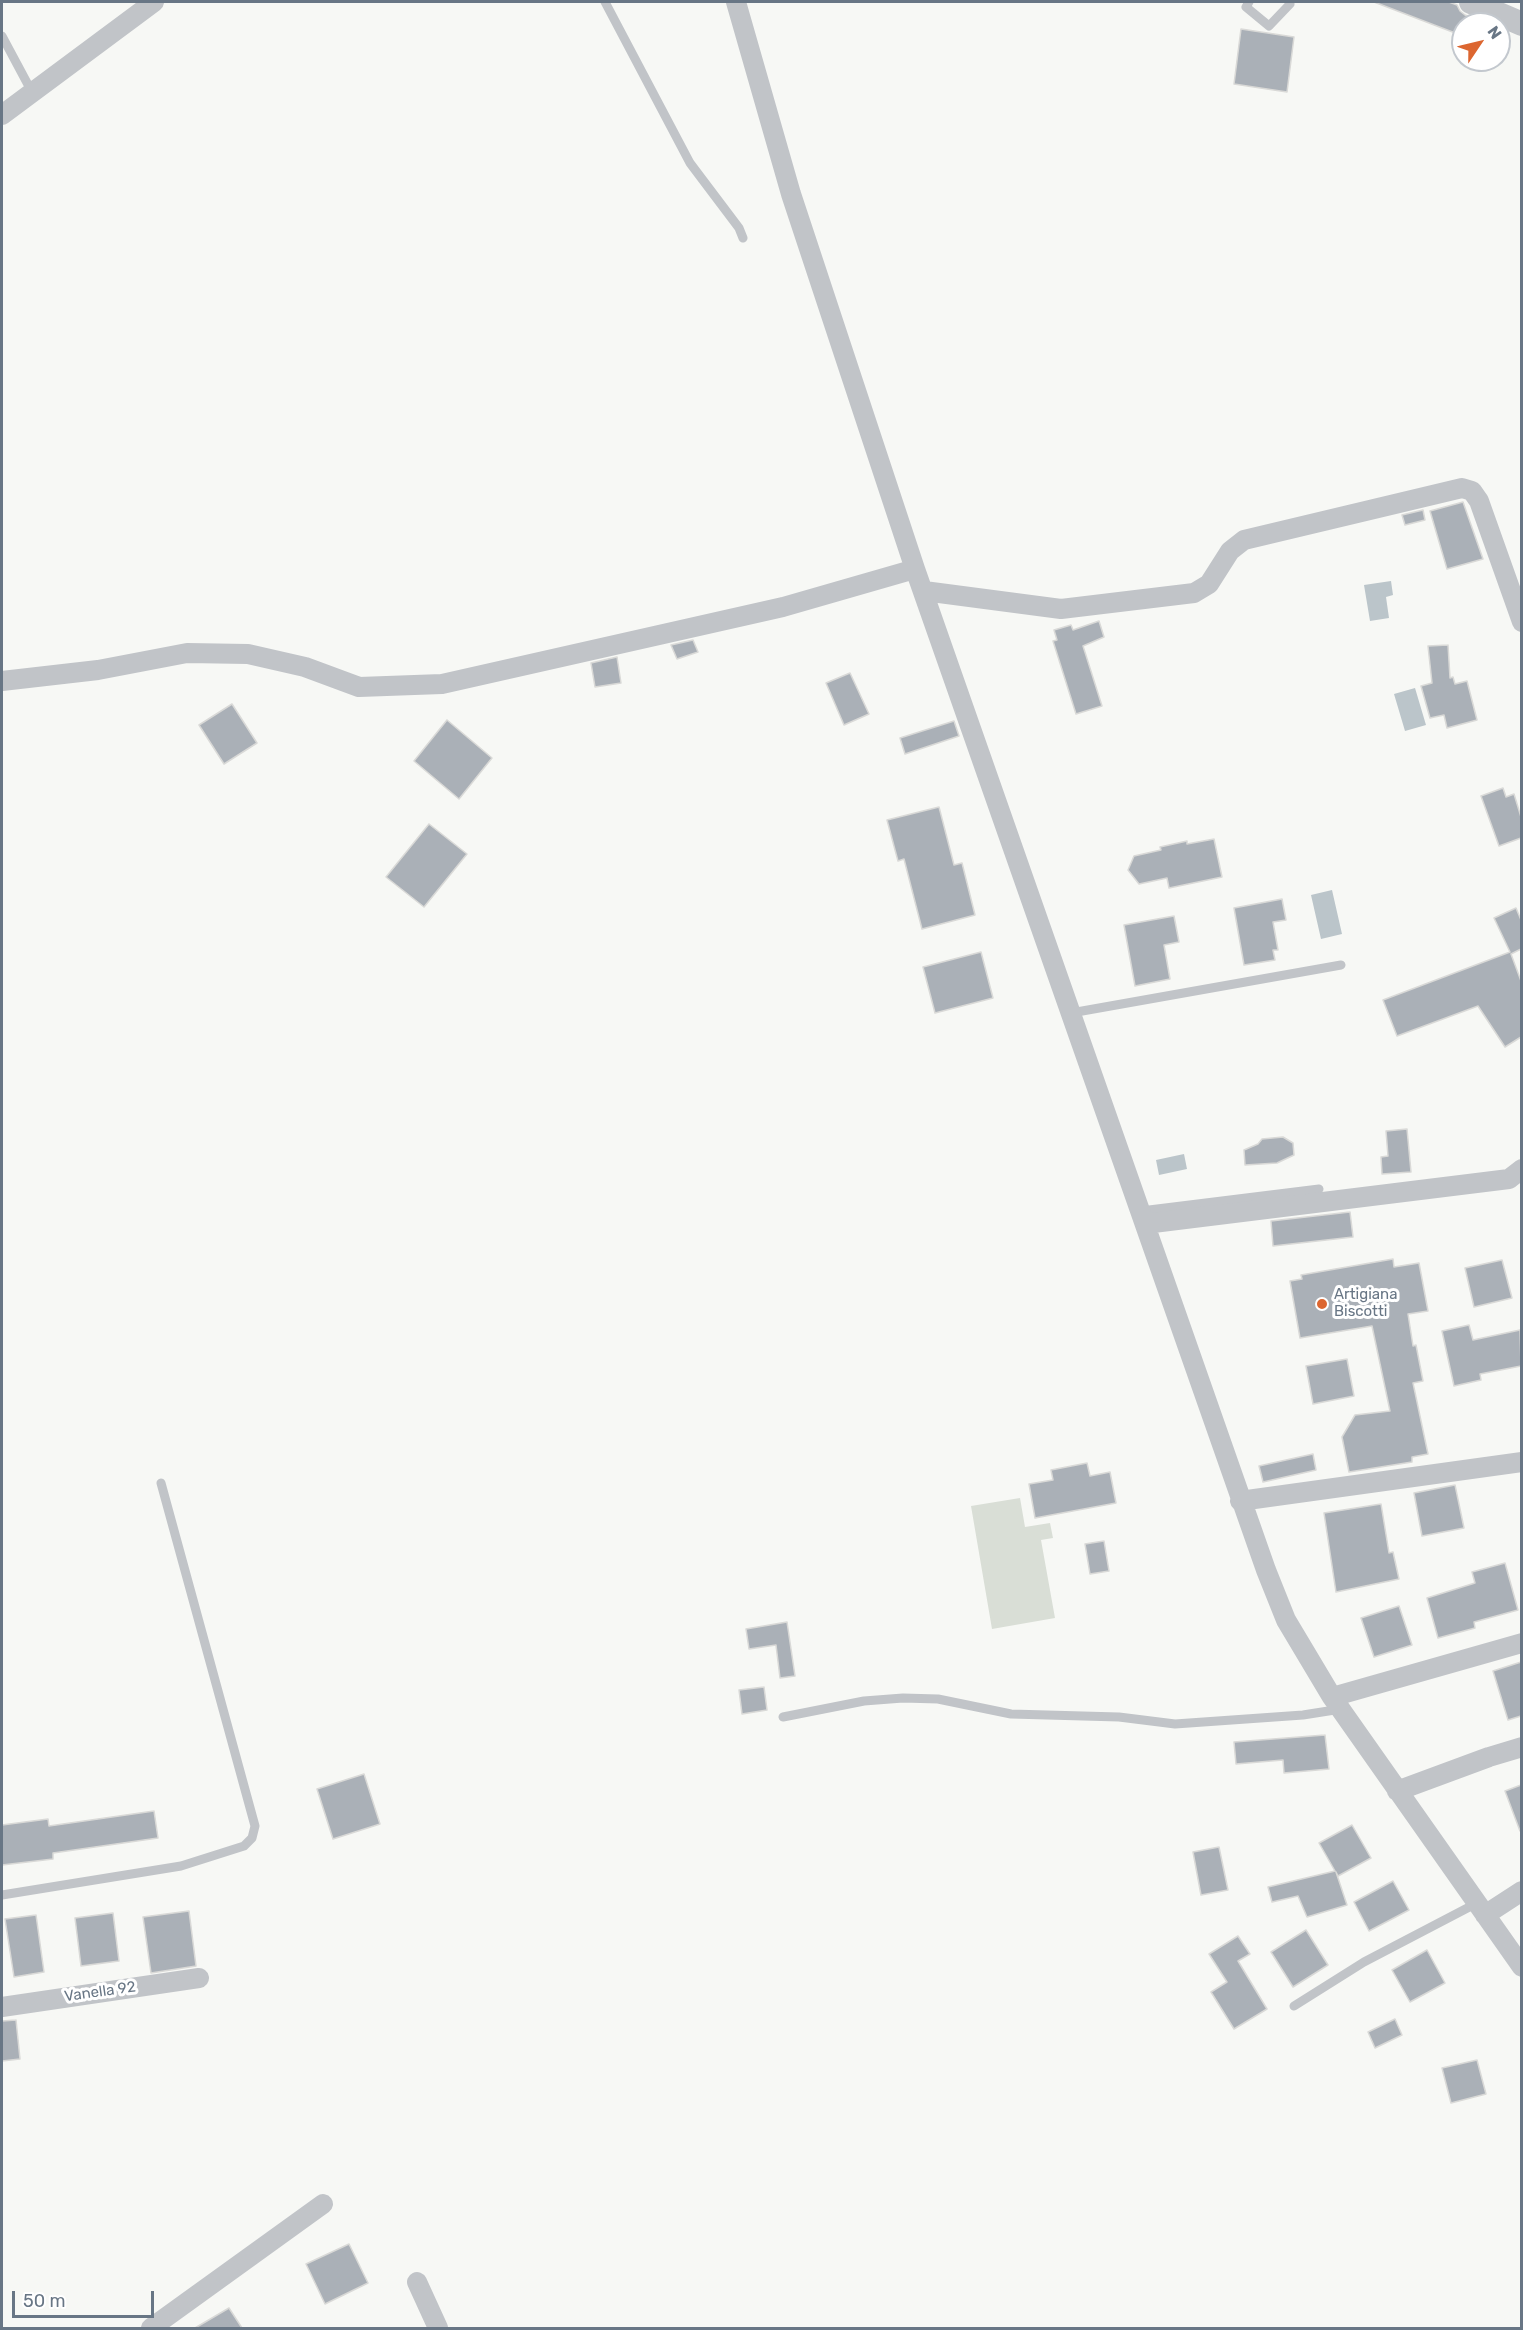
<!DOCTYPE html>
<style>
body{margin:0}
#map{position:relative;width:1523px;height:2330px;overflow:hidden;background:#f7f8f5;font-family:Rubik,sans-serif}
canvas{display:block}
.frame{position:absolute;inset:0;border:3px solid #687685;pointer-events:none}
.north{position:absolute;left:1451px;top:12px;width:60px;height:60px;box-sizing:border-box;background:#fff;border:2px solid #c3c8ce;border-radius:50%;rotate:55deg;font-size:16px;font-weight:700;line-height:24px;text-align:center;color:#687685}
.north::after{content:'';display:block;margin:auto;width:21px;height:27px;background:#dc6630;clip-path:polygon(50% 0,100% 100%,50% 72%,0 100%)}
.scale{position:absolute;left:12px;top:2291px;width:142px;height:27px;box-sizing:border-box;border:3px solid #687685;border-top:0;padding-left:8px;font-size:18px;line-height:21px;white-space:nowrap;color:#687685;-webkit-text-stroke:4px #fff;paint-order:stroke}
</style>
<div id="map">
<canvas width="1523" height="2330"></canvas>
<div class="frame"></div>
<div class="north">N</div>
<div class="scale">50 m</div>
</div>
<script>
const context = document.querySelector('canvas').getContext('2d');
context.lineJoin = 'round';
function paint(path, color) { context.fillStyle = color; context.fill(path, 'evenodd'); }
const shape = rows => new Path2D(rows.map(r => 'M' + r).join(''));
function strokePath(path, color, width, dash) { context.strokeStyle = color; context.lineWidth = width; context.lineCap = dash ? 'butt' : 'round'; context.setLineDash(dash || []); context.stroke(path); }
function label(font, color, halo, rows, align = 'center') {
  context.font = font + ' Rubik,sans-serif'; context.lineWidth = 6; context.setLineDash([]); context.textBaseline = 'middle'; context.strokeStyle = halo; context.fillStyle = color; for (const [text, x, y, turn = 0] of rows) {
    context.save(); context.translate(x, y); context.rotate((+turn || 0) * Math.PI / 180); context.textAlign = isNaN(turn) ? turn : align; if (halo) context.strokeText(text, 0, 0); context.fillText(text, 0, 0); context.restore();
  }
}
const green = shape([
 [1020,1498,1025,1527,1050,1523,1053,1538,1041,1540,1055,1618,992,1629,971,1506]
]);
const water = shape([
 [1391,581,1393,595,1386,597,1389,618,1370,621,1364,585],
 [1415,688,1426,725,1405,731,1394,694],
 [1332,890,1342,934,1321,939,1311,895],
 [1184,1154,1187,1169,1159,1175,1156,1160]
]);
const building = shape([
 [1374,2,1449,2,1457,5,1460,11,1465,15,1486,24,1463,24,1463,36,1374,2],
 [1241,29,1294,37,1287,92,1234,84,1241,29],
 [1463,502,1483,559,1447,569,1430,511,1463,502],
 [1423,510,1425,520,1405,525,1402,515,1423,510],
 [1099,621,1104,637,1083,646,1102,706,1076,714,1053,641,1057,640,1054,630,1071,625,1073,630,1099,621],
 [693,640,698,652,677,659,671,645,693,640],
 [1448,645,1450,678,1453,677,1455,684,1467,681,1477,720,1447,728,1444,715,1430,718,1421,686,1432,683,1428,646,1448,645],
 [617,657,621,683,595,687,591,663,617,657],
 [850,673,869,714,844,725,826,683,850,673],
 [232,704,257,743,224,764,199,725,232,704],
 [447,720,492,758,459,799,414,761,447,720],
 [954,721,959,736,905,754,900,738,954,721],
 [1503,788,1506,797,1514,794,1521,817,1521,838,1499,846,1481,796,1503,788],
 [939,807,954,865,962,863,975,915,922,929,904,859,898,861,887,820,939,807],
 [429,824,467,854,424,907,386,877,429,824],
 [1214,839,1222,877,1169,888,1167,878,1139,884,1128,870,1134,856,1161,850,1160,847,1187,841,1187,844,1214,839],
 [1282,899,1286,920,1273,922,1278,950,1273,950,1275,960,1244,965,1234,908,1282,899],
 [1516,908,1521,920,1521,949,1511,954,1521,981,1521,1037,1505,1047,1478,1006,1397,1036,1383,1000,1510,952,1494,918,1516,908],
 [1174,916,1179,942,1164,945,1170,979,1135,986,1124,925,1174,916],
 [981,952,993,998,935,1013,923,967,981,952],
 [1407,1129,1411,1172,1382,1174,1381,1157,1388,1156,1386,1131,1407,1129],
 [1283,1137,1293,1143,1294,1155,1277,1163,1245,1165,1244,1150,1258,1144,1262,1139,1283,1137],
 [1350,1212,1353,1237,1273,1246,1271,1221,1350,1212],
 [1393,1259,1394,1267,1419,1263,1428,1311,1408,1314,1413,1346,1416,1345,1423,1381,1413,1383,1428,1454,1412,1457,1412,1462,1349,1472,1342,1437,1355,1415,1390,1411,1372,1326,1300,1338,1290,1281,1302,1279,1301,1275,1393,1259],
 [1502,1260,1512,1298,1474,1307,1465,1268,1502,1260],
 [1469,1325,1473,1340,1520,1330,1521,1366,1480,1374,1481,1380,1454,1386,1442,1331,1469,1325],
 [1347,1359,1354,1396,1313,1404,1306,1366,1347,1359],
 [1313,1454,1316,1470,1263,1482,1259,1466,1313,1454],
 [1087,1463,1090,1476,1110,1472,1116,1503,1035,1518,1029,1484,1053,1480,1051,1470,1087,1463],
 [1455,1485,1464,1528,1422,1536,1414,1493,1455,1485],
 [1381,1504,1389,1553,1393,1552,1399,1579,1336,1592,1324,1513,1381,1504],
 [1104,1541,1109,1571,1090,1574,1085,1544,1104,1541],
 [1505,1563,1518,1610,1474,1622,1475,1628,1438,1638,1427,1598,1475,1583,1472,1572,1505,1563],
 [1399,1606,1412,1645,1374,1657,1361,1618,1399,1606],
 [787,1622,795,1676,780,1678,776,1645,749,1649,746,1629,787,1622],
 [1521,1662,1521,1716,1508,1720,1493,1671,1521,1662],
 [764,1687,767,1710,742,1714,739,1690,764,1687],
 [1325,1735,1329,1769,1284,1773,1283,1760,1236,1764,1234,1742,1325,1735],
 [364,1774,380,1824,333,1839,317,1789,364,1774],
 [1521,1785,1521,1831,1520,1831,1505,1791,1521,1785],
 [154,1811,158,1838,53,1853,53,1859,2,1865,2,1825,48,1819,49,1826,154,1811],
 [1352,1825,1371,1858,1338,1876,1336,1872,1347,1905,1307,1917,1298,1896,1272,1902,1268,1887,1335,1871,1319,1843,1352,1825],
 [1219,1847,1228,1890,1201,1895,1193,1852,1219,1847],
 [1393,1881,1409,1910,1369,1931,1354,1902,1393,1881],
 [189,1911,196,1966,151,1973,143,1917,189,1911],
 [113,1913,119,1961,81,1966,75,1918,113,1913],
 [36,1915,44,1972,14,1977,5,1919,36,1915],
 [1306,1930,1328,1965,1293,1987,1271,1952,1306,1930],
 [1238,1936,1250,1954,1238,1961,1267,2009,1234,2029,1211,1992,1227,1982,1209,1954,1238,1936],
 [1427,1950,1445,1983,1410,2002,1392,1970,1427,1950],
 [1395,2019,1402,2035,1375,2048,1368,2032,1395,2019],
 [16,2020,20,2059,2,2061,2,2021,16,2020],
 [1477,2060,1486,2094,1451,2103,1442,2068,1477,2060],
 [349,2244,368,2283,325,2304,306,2264,349,2244],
 [229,2308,242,2328,195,2328,229,2308]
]);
const service = shape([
 [605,2,690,163,739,228,743,238],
 [1249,2,1246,7,1269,26,1290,4,1289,2],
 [2,36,32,92],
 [1071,1013,1341,965],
 [1141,1211,1319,1189],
 [783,1717,864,1701,903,1698,938,1699,1011,1714,1119,1717,1175,1724,1303,1715,1341,1709],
 [2,1895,181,1866,244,1846,252,1838,255,1826,161,1483],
 [1294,2006,1364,1962,1477,1903]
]);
const minor = shape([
 [736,2,791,194,915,569,1266,1570,1286,1620,1332,1697,1522,1967],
 [2,115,154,2],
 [924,591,1061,609,1194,593,1209,584,1230,551,1244,540,1462,488,1472,491,1479,501,1522,622],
 [2,681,98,670,187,653,248,654,305,667,359,687,442,684,783,607,915,569],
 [1145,1224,1509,1179,1522,1169],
 [1240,1501,1522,1462],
 [1332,1697,1522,1643],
 [1397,1791,1489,1757,1522,1747],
 [1485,1915,1522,1891],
 [2,2007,199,1978],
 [417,2282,438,2328],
 [151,2328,323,2204]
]);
const tertiary = shape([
 [1471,2,1522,24]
]);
const markers = [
 [1322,1304,6,"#dc6630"]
];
const poiNames = [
 ["Artigiana",1334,1295],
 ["Biscotti",1334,1312]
];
const streetNames = [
 ["Vanella 92",100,1992,-8]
];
paint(green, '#d9ded6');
paint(water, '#bbc5ca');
paint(building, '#aab0b7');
strokePath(building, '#d9d9d7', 1.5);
strokePath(service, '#c1c4c8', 9);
strokePath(minor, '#c1c4c8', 20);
strokePath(tertiary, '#c1c4c8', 24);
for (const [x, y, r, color] of markers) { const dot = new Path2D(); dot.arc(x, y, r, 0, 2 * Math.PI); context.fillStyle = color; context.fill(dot); strokePath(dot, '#fff', 2); }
label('15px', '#687685', '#fff', poiNames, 'left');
label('15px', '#687685', '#fff', streetNames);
</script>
